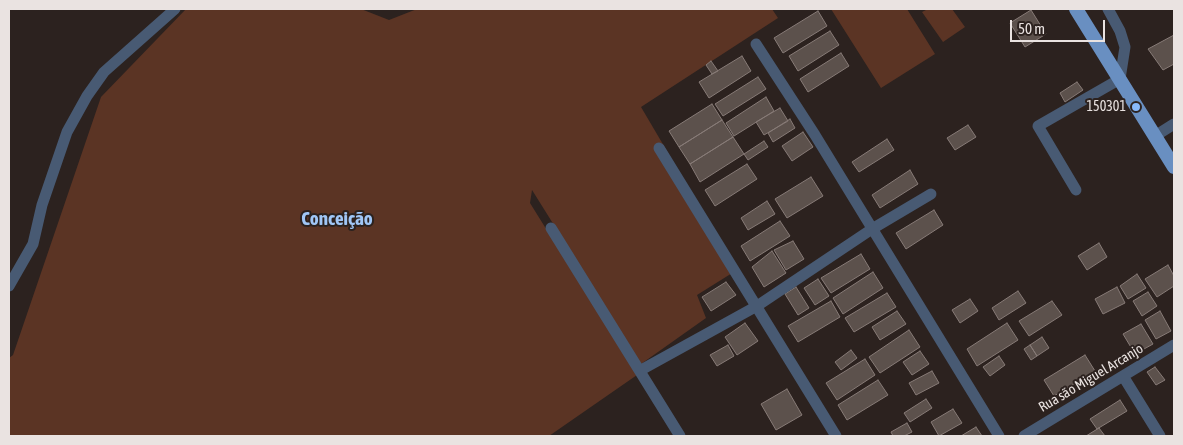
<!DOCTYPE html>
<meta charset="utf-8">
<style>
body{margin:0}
#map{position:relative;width:1183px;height:445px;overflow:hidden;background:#2c221f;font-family:"Asap Condensed",sans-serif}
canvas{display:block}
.frame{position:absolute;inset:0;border:10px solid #eae3e1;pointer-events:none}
.scale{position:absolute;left:1010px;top:20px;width:95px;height:22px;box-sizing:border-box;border:2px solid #eae3e1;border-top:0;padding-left:6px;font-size:15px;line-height:18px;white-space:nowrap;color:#eae3e1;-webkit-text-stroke:4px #2c221f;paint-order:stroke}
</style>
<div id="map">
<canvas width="1183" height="445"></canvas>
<div class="frame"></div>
<div class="scale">50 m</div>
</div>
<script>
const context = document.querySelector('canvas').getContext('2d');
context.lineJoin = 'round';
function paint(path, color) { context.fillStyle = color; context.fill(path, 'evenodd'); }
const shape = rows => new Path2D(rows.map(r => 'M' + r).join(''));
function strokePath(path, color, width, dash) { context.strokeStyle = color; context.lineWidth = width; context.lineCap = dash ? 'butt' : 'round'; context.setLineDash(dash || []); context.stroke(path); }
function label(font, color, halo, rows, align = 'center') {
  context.font = font + ' "Asap Condensed",sans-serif'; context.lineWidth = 4; context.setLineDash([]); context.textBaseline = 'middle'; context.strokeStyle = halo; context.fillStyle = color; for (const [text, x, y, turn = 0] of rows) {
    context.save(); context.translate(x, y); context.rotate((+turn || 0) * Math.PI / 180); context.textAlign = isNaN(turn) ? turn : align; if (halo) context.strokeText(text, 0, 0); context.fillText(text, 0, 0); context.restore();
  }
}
const green = shape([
 [186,9,361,9,389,20,417,9,772,9,778,18,641,107,737,270,697,295,706,318,641,364,532,190,530,203,637,375,549,436,9,436,9,358,13,355,101,97],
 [831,9,907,9,935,54,881,88],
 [928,9,952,9,965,27,943,42,922,12]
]);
const building = shape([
 [1031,10,1046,34,1025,47,1010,23,1031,10],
 [818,11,827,26,783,53,774,38,818,11],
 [830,31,839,45,798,71,789,56,830,31],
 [1174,35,1174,64,1163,70,1148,49,1174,35],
 [841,53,849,66,808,92,800,79,841,53],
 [742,56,751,71,709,98,699,82,742,56],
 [711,61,718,71,712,74,706,65,711,61],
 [758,77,766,89,723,116,715,104,758,77],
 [1077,82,1083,90,1065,102,1060,93,1077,82],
 [766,97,774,111,734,136,726,123,766,97],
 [712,104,722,120,679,147,669,131,712,104],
 [780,108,788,121,764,135,756,122,780,108],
 [790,119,795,128,773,142,768,133,790,119],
 [722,120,733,137,690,164,679,147,722,120],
 [968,125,976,137,955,150,947,138,968,125],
 [803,132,813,147,792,161,782,146,803,132],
 [733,137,744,154,700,182,690,164,733,137],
 [887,139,894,150,859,172,852,162,887,139],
 [764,141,768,147,748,160,744,154,764,141],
 [747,164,757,179,715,206,705,190,747,164],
 [910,170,918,184,880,208,872,195,910,170],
 [811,177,823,196,787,218,775,199,811,177],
 [767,201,775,214,748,230,741,218,767,201],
 [934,210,943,225,906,249,896,233,934,210],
 [780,221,790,236,750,261,741,246,780,221],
 [793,241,804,259,786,270,774,250,793,241],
 [1099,243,1107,257,1087,270,1078,256,1099,243],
 [772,251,786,273,764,287,752,267,772,251],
 [861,254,870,269,831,293,821,278,861,254],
 [1168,265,1174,276,1174,286,1157,297,1145,279,1168,265],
 [873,272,883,288,843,314,833,298,873,272],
 [1137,274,1146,288,1128,299,1120,286,1137,274],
 [818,279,829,296,815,305,804,288,818,279],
 [726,282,736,295,711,311,702,297,726,282],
 [796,287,809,308,798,315,785,294,796,287],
 [1117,287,1125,303,1103,314,1095,299,1117,287],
 [1018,291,1026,303,999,320,992,308,1018,291],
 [1148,292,1157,306,1142,316,1133,301,1148,292],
 [887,293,896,307,854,332,845,318,887,293],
 [970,299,978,311,960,323,952,310,970,299],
 [831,301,840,317,798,342,788,326,831,301],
 [1052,301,1062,315,1029,336,1019,321,1052,301],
 [897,311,906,324,880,340,872,327,897,311],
 [1160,311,1171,331,1156,339,1145,320,1160,311],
 [745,323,758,341,737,355,725,337,745,323],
 [1007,323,1018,340,977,366,967,349,1007,323],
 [1141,324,1153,344,1135,354,1123,334,1141,324],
 [909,330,920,347,880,373,869,357,909,330],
 [1042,337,1049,348,1037,356,1030,345,1042,337],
 [728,345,734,356,717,366,710,355,728,345],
 [1030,345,1037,356,1031,360,1024,349,1030,345],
 [851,350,857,358,841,370,835,362,851,350],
 [920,351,929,364,912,375,903,362,920,351],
 [1085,355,1095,371,1054,396,1044,380,1085,355],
 [999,356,1005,365,990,376,983,367,999,356],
 [865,359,875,375,837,400,826,383,865,359],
 [1155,367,1165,380,1156,385,1147,372,1155,367],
 [932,371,939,383,916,395,909,383,932,371],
 [878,380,888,395,847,420,838,405,878,380],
 [787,389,802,415,776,430,761,404,787,389],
 [926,399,932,408,910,422,904,413,926,399],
 [1120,400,1127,411,1097,429,1090,419,1120,400],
 [953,409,962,423,939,436,931,422,953,409],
 [907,423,912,432,904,436,893,436,891,432,907,423],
 [976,427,982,436,961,436,976,427],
 [1099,428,1105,436,1086,436,1099,428]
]);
const minor = shape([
 [756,44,815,135,999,436],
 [1155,136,1174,124],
 [659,148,836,436],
 [1076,190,1038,126,1120,79,1125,47,1120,31,1108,9],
 [551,228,680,436],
 [9,286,33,244,42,205,67,132,87,96,104,72,175,9],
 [641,370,757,306,872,229,931,194],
 [1123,376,1160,436],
 [1024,436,1174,345]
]);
const primary = shape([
 [1076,9,1174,167]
]);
const markers = [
 [1136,107,5,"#88bafc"]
];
const poiNames = [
 ["150301",1126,107]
];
const streetNames = [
 ["Rua são Miguel Arcanjo",1091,378,-31]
];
const districtNames = [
 ["Conceição",337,219]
];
paint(green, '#5b3424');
paint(building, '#5c514c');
strokePath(building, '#877b77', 1);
strokePath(minor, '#485a73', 11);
strokePath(primary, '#698fc1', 14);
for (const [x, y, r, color] of markers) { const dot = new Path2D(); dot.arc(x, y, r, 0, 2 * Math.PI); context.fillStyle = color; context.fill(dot); strokePath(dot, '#2c221f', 2); }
label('14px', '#eae3e1', '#2c221f', poiNames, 'right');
label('14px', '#eae3e1', '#2c221f', streetNames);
label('bold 19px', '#a0c6f6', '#2c221f', districtNames);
</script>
